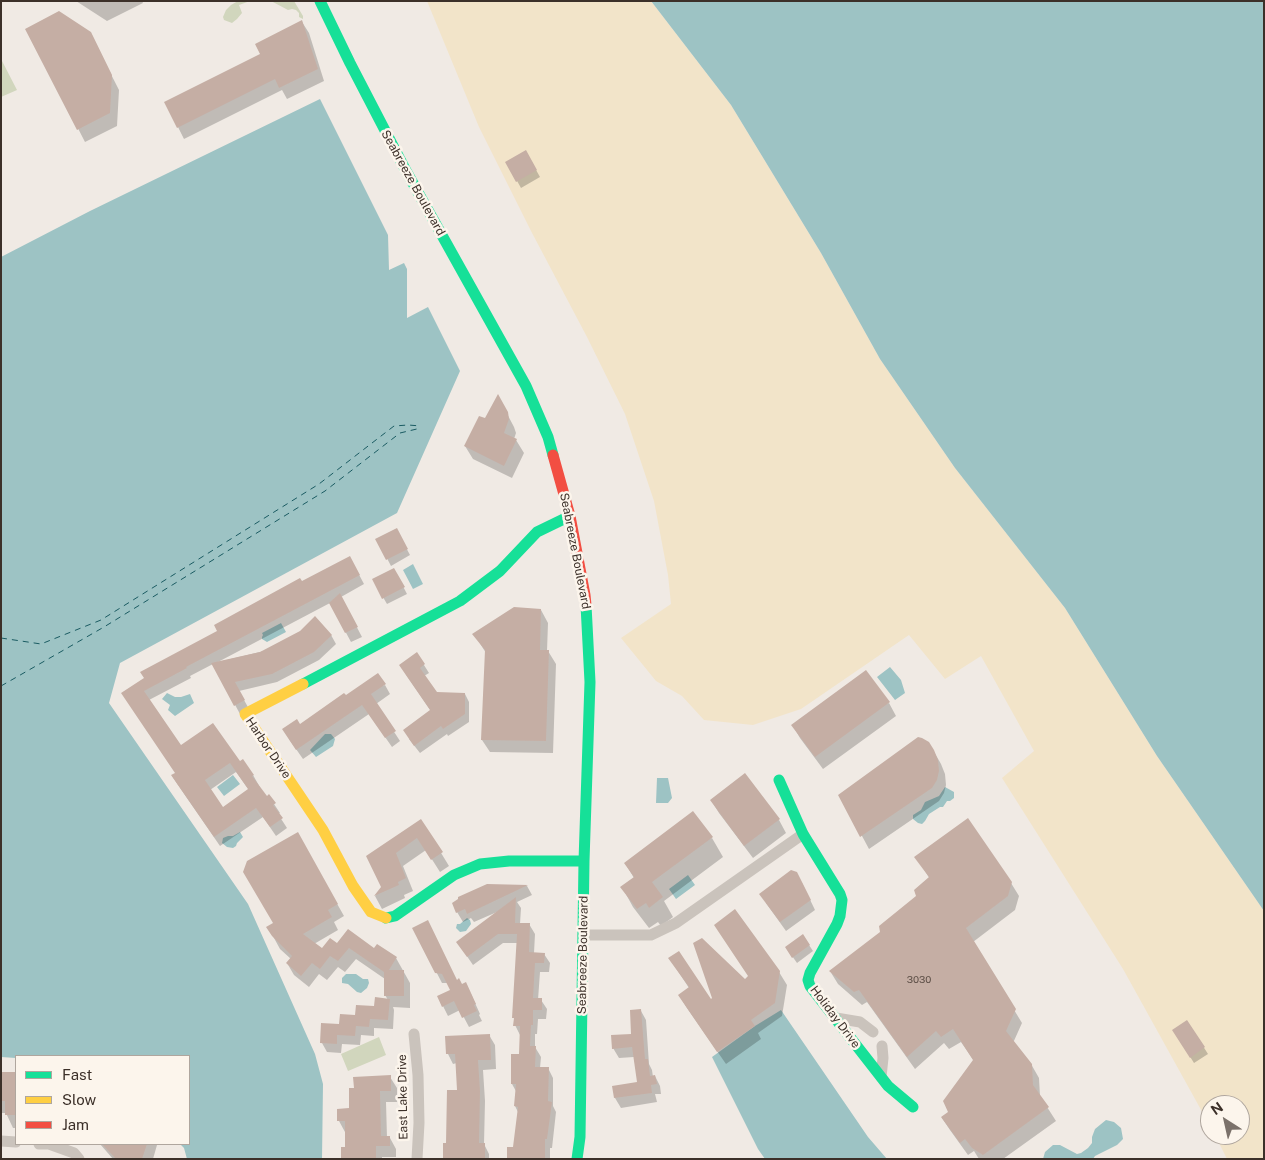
<!DOCTYPE html>
<style>
body{margin:0}
#map{position:relative;width:1265px;height:1160px;overflow:hidden;background:#f0eae4;font-family:"Public Sans",sans-serif}
canvas{display:block}
.frame{position:absolute;inset:0;border:2px solid #3c3029;pointer-events:none}
.legend{position:absolute;left:15px;top:1055px;width:175px;height:90px;box-sizing:border-box;background:#fcf5ec;border:1px solid #afa69e;margin:0;padding:6px 9px;list-style:none;font-size:15px;color:#3c3029}
.legend li{display:flex;align-items:center;gap:10px;height:25px}
.legend b{width:25px;border:1px solid #afa69e}
.north{position:absolute;left:1200px;top:1095px;width:50px;height:50px;box-sizing:border-box;background:#fcf5ec;border:1px solid #afa69e;border-radius:50%;rotate:325deg;font-size:14px;font-weight:700;line-height:20px;text-align:center;color:#3c3029}
.north::after{content:'';display:block;margin:auto;width:18px;height:22px;background:#7b716a;clip-path:polygon(50% 0,100% 100%,50% 72%,0 100%)}
</style>
<div id="map">
<canvas width="1265" height="1160"></canvas>
<div class="frame"></div>
<ul class="legend">
<li><b style="height:6px;background:#16e098"></b>Fast</li>
<li><b style="height:6px;background:#ffcf43"></b>Slow</li>
<li><b style="height:6px;background:#f24e42"></b>Jam</li>
</ul>
<div class="north">N</div>
</div>
<script>
const context = document.querySelector('canvas').getContext('2d');
context.lineJoin = 'round';
function paint(path, color) { context.fillStyle = color; context.fill(path, 'evenodd'); }
const shape = rows => new Path2D(rows.map(r => 'M' + r).join(''));
function strokePath(path, color, width, dash) { context.strokeStyle = color; context.lineWidth = width; context.lineCap = dash ? 'butt' : 'round'; context.setLineDash(dash || []); context.stroke(path); }
function label(font, color, halo, rows, align = 'center') {
  context.font = font + ' "Public Sans",sans-serif'; context.lineWidth = 5; context.setLineDash([]); context.textBaseline = 'middle'; context.strokeStyle = halo; context.fillStyle = color; for (const [text, x, y, turn = 0] of rows) {
    context.save(); context.translate(x, y); context.rotate((+turn || 0) * Math.PI / 180); context.textAlign = isNaN(turn) ? turn : align; if (halo) context.strokeText(text, 0, 0); context.fillText(text, 0, 0); context.restore();
  }
}
const green = shape([
 [238,1,250,1,239,5,242,13,237,19,232,23,224,20,223,17,226,10,231,5],
 [271,1,294,1,303,16,303,19,299,17,299,13,296,10,292,9,288,10],
 [1,59,17,90,1,97],
 [379,1037,386,1055,348,1071,341,1054]
]);
const sand = shape([
 [427,1,651,1,731,105,821,253,880,359,955,468,1065,608,1157,756,1264,911,1264,1159,1227,1159,1215,1135,1240,1135,1240,1105,1210,1105,1210,1126,1123,969,1002,778,1034,751,981,656,945,679,909,635,801,709,753,725,704,720,682,696,656,681,621,638,671,604,668,575,654,501,625,414,587,337,531,231,479,127]
]);
const water = shape([
 [651,1,1264,1,1264,911,1157,756,1065,608,955,468,880,359,821,253,731,105],
 [320,99,388,235,389,270,404,263,407,269,407,318,428,307,460,371,397,513,120,663,109,703,248,904,315,1054,323,1084,322,1159,187,1159,184,1148,180,1144,189,1144,189,1056,16,1056,16,1058,1,1057,1,257,90,211],
 [413,564,423,584,413,589,403,570],
 [281,623,286,632,267,642,262,639,262,637,263,635,262,633],
 [890,667,901,680,905,693,895,700,877,677],
 [167,693,175,697,181,697,190,694,194,703,175,716,168,710,170,705,162,699],
 [325,734,331,734,335,739,333,746,316,757,310,750],
 [233,775,240,784,224,796,217,787],
 [657,778,668,778,672,798,668,803,656,803],
 [945,787,954,792,954,798,950,801,947,801,943,807,940,807,929,814,925,821,922,824,918,823,913,819,913,815,921,810,925,802,939,796],
 [240,832,243,837,237,843,236,846,233,848,227,847,222,843,223,838,228,836,233,836],
 [688,875,695,885,676,899,669,889],
 [467,918,470,920,471,924,466,931,460,932,456,928,457,924,460,924],
 [346,974,356,974,363,979,368,979,369,983,367,988,361,993,357,992,348,984,342,983,342,978],
 [781,1010,868,1137,887,1159,765,1159,758,1149,712,1057,755,1026],
 [1106,1120,1114,1122,1121,1128,1123,1139,1117,1145,1095,1156,1093,1159,1043,1159,1045,1152,1053,1145,1060,1145,1077,1154,1081,1153,1088,1148,1092,1143,1092,1137,1095,1129]
]);
const shadow = shape([
 [76,1,142,1,143,3,107,21],
 [302,22,309,33,324,81,287,99,282,90,184,139,178,127,261,55],
 [27,29,90,33,119,90,117,126,85,142],
 [526,152,540,177,521,188,507,163],
 [504,408,514,427,516,433,514,439,516,440,524,453,512,478,473,459,465,446,486,420],
 [396,529,410,555,391,566,377,539],
 [355,567,364,584,341,597,362,637,351,642,330,603,218,662,331,635,336,644,319,660,277,682,239,691,249,709,240,714,213,664,190,676,191,678,149,700,180,747,240,763,253,775,266,798,274,804,280,813,278,814,287,828,276,836,263,817,220,846,178,785,172,776,176,773,128,702,219,632,302,583],
 [236,772,249,790,223,808,210,790],
 [394,569,407,594,387,604,373,580],
 [541,610,548,623,547,651,548,651,556,664,553,753,490,752,482,740,486,653,474,634],
 [417,654,429,673,424,676,436,693,465,694,469,702,469,722,448,736,447,734,420,753,409,739,431,711,405,673],
 [385,685,390,694,376,704,400,741,392,747,369,714,303,759,289,739,300,725,345,697],
 [889,703,896,716,823,769,800,738,793,726],
 [933,750,941,764,945,774,946,785,944,793,939,801,869,849,840,795],
 [745,775,779,820,786,833,753,858,719,813,711,800],
 [421,820,449,866,440,872,426,850,403,866,413,891,404,895,405,898,382,909,375,896,383,887,368,857],
 [297,833,344,916,334,922,338,930,314,944,322,950,337,945,374,950,396,958,410,983,410,1008,393,1007,394,1010,393,1029,374,1028,374,1036,361,1035,360,1045,342,1044,341,1053,327,1052,322,1043,340,1025,388,1000,385,995,385,979,356,959,345,972,338,967,327,980,319,974,309,987,294,975,287,963,291,959,280,949,268,927,274,924],
 [712,838,723,857,664,901,673,917,661,926,658,922,649,928,633,907,622,887,634,878,625,863],
 [916,857,1011,883,1019,896,1015,910,973,942,1022,1023,1013,1043,1031,1064,1039,1078,1040,1096,1056,1121,1003,1159,979,1159,974,1151,968,1155,950,1130,942,1118,950,1112,974,1061,961,1042,949,1049,944,1043,915,1069,867,1002,862,1005,838,984,830,971,882,933,917,896,930,879],
 [802,883,815,910,786,931,766,903],
 [487,885,527,886,532,895,517,902,521,908,520,924,529,924,535,934,534,953,544,954,550,963,549,972,540,972,538,1000,541,1000,547,1009,546,1019,538,1019,537,1034,535,1034,535,1047,541,1057,540,1068,548,1068,553,1078,553,1106,556,1112,552,1148,550,1148,550,1159,508,1159,514,1148,518,1112,515,1106,517,1093,512,1084,513,1055,520,1055,520,1035,515,1025,515,1020,513,1017,518,943,503,943,473,965,458,943,497,912,474,922,471,918,463,922,457,912],
 [414,929,457,981,471,994,480,1014,479,1015,482,1021,469,1027,460,1010,448,1016,443,1006,452,991,448,983,442,983],
 [809,945,813,951,797,963,790,953],
 [670,959,710,1000,745,981,779,972,787,985,782,1016,758,1033,761,1039,726,1064,687,1008,679,995,689,988],
 [641,1011,646,1020,649,1064,652,1070,653,1077,655,1076,660,1086,661,1094,655,1094,657,1102,621,1108,615,1098,614,1087,638,1083,634,1057,619,1058,613,1048,632,1035],
 [1187,1021,1208,1054,1194,1063,1177,1036],
 [489,1035,495,1045,496,1069,483,1070,485,1101,484,1144,489,1154,489,1159,444,1159,458,1091,457,1063,453,1064,448,1054,447,1037],
 [1,1073,16,1073,16,1128,13,1128,6,1113,1,1113],
 [390,1077,397,1088,397,1102,386,1102,387,1138,390,1138,396,1149,396,1157,382,1157,382,1159,342,1159,346,1148,345,1132,339,1121,351,1109,355,1089],
 [100,1144,156,1144,157,1145,153,1159,113,1159]
]);
const ferry = shape([
 [1,638,41,644,101,620,319,484,394,426,408,425,421,426],
 [1,686,104,627,325,491,400,433,421,428]
]);
const building = shape([
 [59,11,91,32,112,75,110,113,77,130,25,29],
 [302,20,318,69,279,88,275,79,177,128,164,102,260,54,255,44],
 [526,150,537,170,516,182,505,162],
 [498,394,508,412,509,419,504,433,517,439,504,466,464,446,479,416,485,418],
 [397,528,408,549,386,560,375,539],
 [350,556,360,575,186,667,187,668,144,691,181,745,213,723,240,761,243,759,254,775,252,776,267,796,269,794,276,803,273,805,283,818,270,827,256,808,214,837,171,775,175,773,121,693,144,678,140,672,217,631,214,625,300,578,302,581],
 [230,763,248,789,223,807,205,780],
 [394,568,405,587,382,599,372,579],
 [340,593,358,627,345,633,329,603],
 [514,607,541,609,540,650,549,650,546,741,481,740,485,650,472,634],
 [315,616,332,635,314,652,272,674,235,682,245,700,234,706,211,663,260,652,300,631],
 [417,652,425,664,420,668,437,692,465,693,465,714,443,729,441,726,414,746,403,730,430,710,399,665],
 [866,670,890,702,815,757,791,725],
 [378,673,386,684,371,694,396,731,385,738,362,705,296,750,282,729,297,719,300,724,344,693,346,695],
 [918,737,922,738,929,742,934,750,938,760,939,771,937,780,932,788,860,837,838,795],
 [745,773,780,819,744,846,710,800],
 [693,811,713,837,652,882,663,897,649,908,646,903,637,909,620,887,634,877,624,863],
 [968,818,1012,882,1008,896,966,928,1016,1009,1006,1031,1032,1064,1033,1085,1049,1107,983,1155,972,1148,965,1139,960,1143,941,1117,948,1112,943,1101,973,1060,953,1029,941,1037,936,1031,907,1057,859,990,854,992,829,971,880,932,879,926,916,896,914,890,929,877,914,857],
 [421,819,443,852,431,860,417,838,396,853,406,878,398,882,399,885,374,896,381,887,366,856],
 [298,832,338,904,328,910,332,917,303,934,322,948,330,938,337,943,348,929,374,948,377,944,397,957,389,970,404,970,404,996,384,996,384,972,349,948,338,961,330,956,320,969,312,963,301,976,286,963,292,956,272,936,266,927,273,923,243,872,247,861],
 [791,870,797,872,811,900,780,922,759,894],
 [487,884,528,885,467,914,465,909,456,913,452,903,458,899,458,897],
 [516,897,515,923,530,923,529,952,545,953,544,963,535,963,533,998,542,998,542,1010,533,1010,533,1025,531,1025,530,1046,536,1046,535,1067,549,1067,548,1101,552,1102,547,1139,545,1139,545,1159,507,1159,507,1147,513,1147,518,1107,514,1106,516,1084,511,1084,511,1054,519,1054,520,1026,513,1026,514,1018,512,1018,517,934,498,934,467,957,456,942],
 [735,909,780,971,775,1003,751,1020,755,1026,717,1052,678,995,689,987,668,958,679,951,711,999,712,998,693,943,702,938,745,979,748,976,714,925],
 [428,920,457,980,459,978,462,984,466,982,476,1004,474,1005,477,1011,462,1018,454,1001,442,1007,437,996,450,990,442,974,435,973,412,928],
 [803,934,810,945,792,958,785,947],
 [375,997,390,999,388,1020,370,1019,369,1027,356,1026,355,1036,337,1035,337,1044,320,1043,321,1023,339,1024,340,1014,355,1015,356,1005,374,1006],
 [641,1009,645,1059,648,1059,650,1076,655,1075,657,1084,651,1085,652,1093,614,1098,612,1086,637,1082,632,1047,612,1049,611,1035,631,1034,630,1010],
 [1187,1020,1205,1047,1190,1058,1172,1030],
 [490,1034,491,1060,478,1060,480,1091,479,1143,485,1143,485,1159,443,1159,443,1143,446,1143,447,1090,457,1090,455,1054,446,1054,445,1036],
 [1,1072,16,1072,16,1115,5,1115,5,1101,1,1101],
 [391,1075,391,1091,380,1091,381,1136,390,1136,390,1146,376,1146,376,1159,341,1159,341,1147,345,1147,345,1121,337,1121,337,1109,349,1108,349,1088,354,1088,353,1077],
 [102,1144,147,1144,142,1159,116,1159]
]);
const street = shape([
 [583,935,651,935,676,923,803,834],
 [836,1018,860,1022,873,1032],
 [414,1034,418,1075,419,1123,417,1159],
 [881,1077,883,1058,882,1046],
 [1,1141,16,1142],
 [39,1144,49,1144,74,1153,79,1159]
]);
const fast = shape([
 [320,1,350,63,405,169,526,386,548,437,553,455],
 [303,684,460,601,500,571,537,532,570,516],
 [779,780,803,834,840,894,842,900,840,916,837,924,810,973,808,980,810,986,888,1086,913,1107],
 [386,918,395,916,454,875,480,864,509,861,584,861],
 [577,1159,580,1137,584,861,590,682,586,605]
]);
const slow = shape([
 [303,684,245,714,323,830,353,886,371,912,386,918]
]);
const jam = shape([
 [553,455,570,516,585,595,586,605]
]);
const numberNames = [
 ["3030",919,980]
];
const streetNames = [
 ["Seabreeze Boulevard",413,183,61],
 ["Seabreeze Boulevard",575,551,79],
 ["Harbor Drive",268,748,56],
 ["Seabreeze Boulevard",583,955,-89],
 ["Holiday Drive",835,1017,53],
 ["East Lake Drive",403,1097,-91]
];
paint(green, '#d1d6bd');
paint(sand, '#f2e4c9');
paint(water, '#9dc3c4');
paint(shadow, '#0003');
strokePath(ferry, '#1a5b62', 1, [6, 5]);
paint(building, '#c5aea4');
strokePath(street, '#cac3bc', 11);
strokePath(fast, '#16e098', 11);
strokePath(slow, '#ffcf43', 11);
strokePath(jam, '#f24e42', 11);
label('10px', '#5e5048', null, numberNames);
label('12px', '#3c3029', '#fcf5ec', streetNames);
</script>
